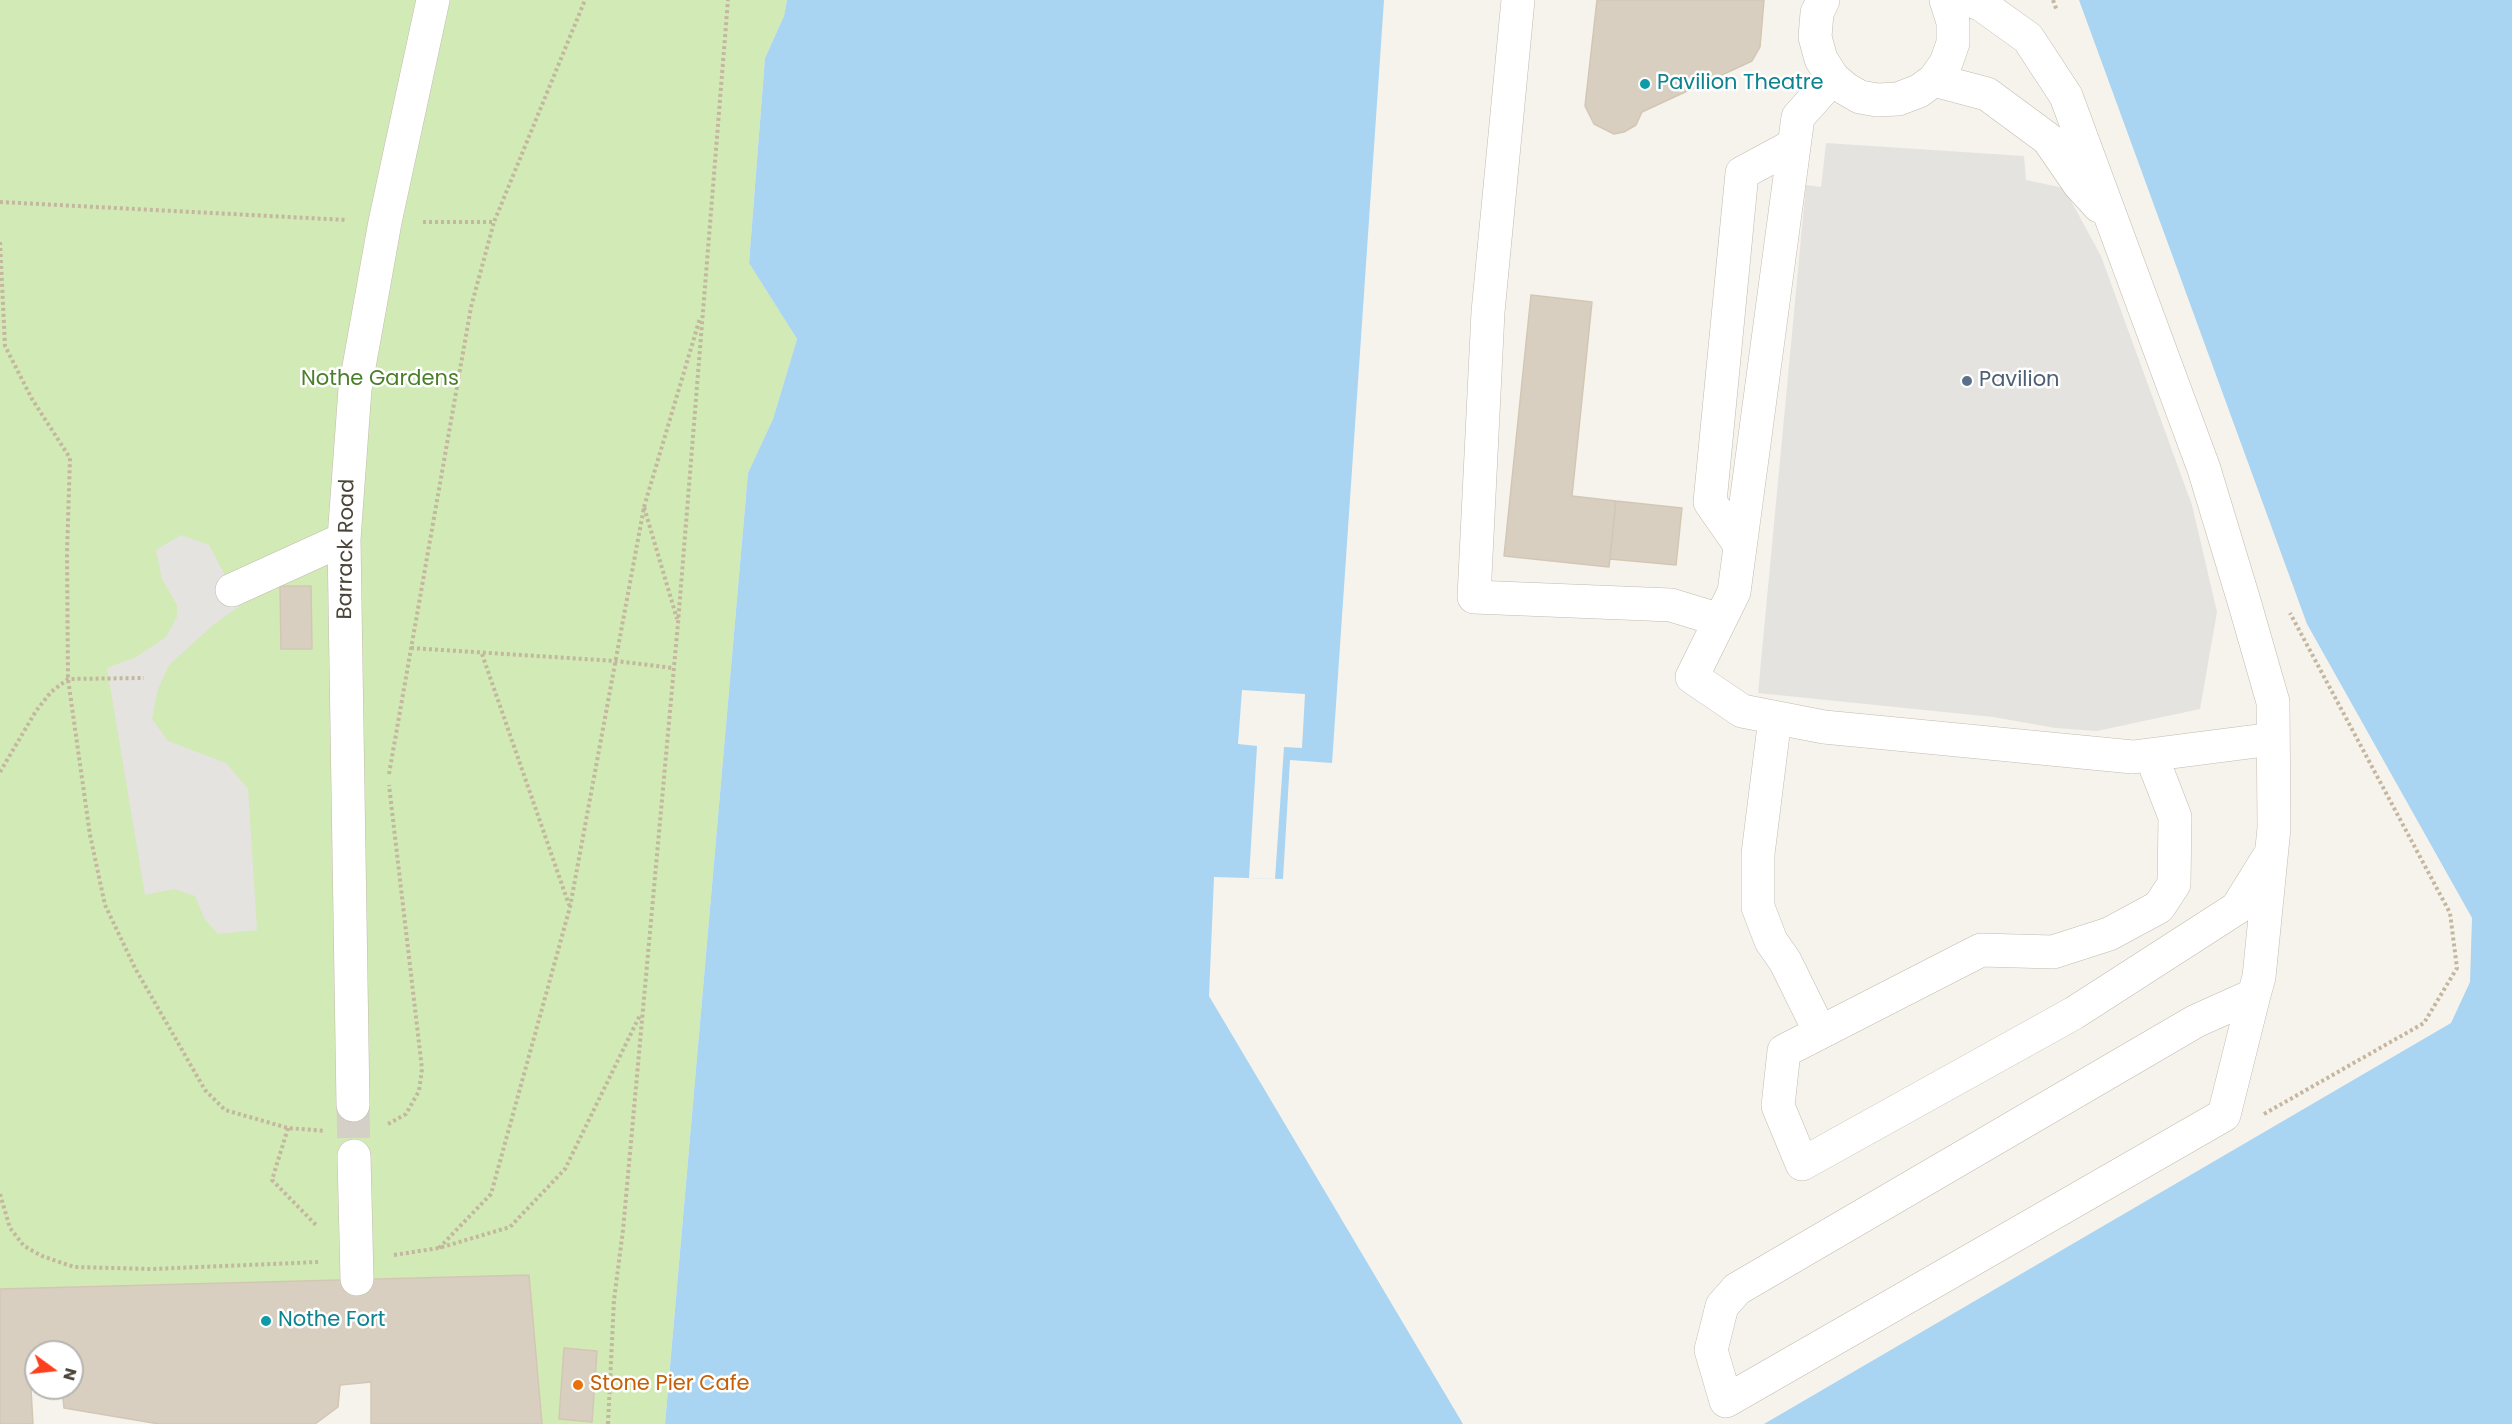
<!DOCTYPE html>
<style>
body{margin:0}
#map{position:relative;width:2512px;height:1424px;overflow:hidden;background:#f6f3ec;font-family:Poppins,sans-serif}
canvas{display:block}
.north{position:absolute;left:24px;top:1340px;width:60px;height:60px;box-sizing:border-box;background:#fff;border:2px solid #b7b4b0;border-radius:50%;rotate:105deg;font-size:16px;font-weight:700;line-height:24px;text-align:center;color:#4b4439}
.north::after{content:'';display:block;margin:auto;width:21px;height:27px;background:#fc3f1d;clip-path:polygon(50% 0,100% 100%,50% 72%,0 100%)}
</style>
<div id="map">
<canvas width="2512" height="1424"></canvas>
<div class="north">N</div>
</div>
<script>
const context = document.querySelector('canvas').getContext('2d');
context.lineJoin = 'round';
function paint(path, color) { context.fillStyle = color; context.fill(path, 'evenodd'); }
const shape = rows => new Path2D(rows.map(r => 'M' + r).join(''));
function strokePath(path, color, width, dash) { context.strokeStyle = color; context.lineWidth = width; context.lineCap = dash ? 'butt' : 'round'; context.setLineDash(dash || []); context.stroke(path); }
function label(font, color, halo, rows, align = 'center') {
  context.font = font + ' Poppins,sans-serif'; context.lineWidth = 5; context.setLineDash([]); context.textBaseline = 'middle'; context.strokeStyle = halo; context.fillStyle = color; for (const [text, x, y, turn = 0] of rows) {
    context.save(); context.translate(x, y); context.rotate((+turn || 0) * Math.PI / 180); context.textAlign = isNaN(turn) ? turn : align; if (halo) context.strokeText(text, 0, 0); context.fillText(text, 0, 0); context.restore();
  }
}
const green = shape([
 [0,0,787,0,784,16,765,58,749,263,797,339,773,419,748,473,665,1424,542,1424,528,1275,0,1289]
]);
const parking = shape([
 [1826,143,2024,156,2026,180,2064,188,2101,256,2192,505,2217,612,2200,709,2097,731,2055,728,1993,717,1758,693,1806,185,1821,187],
 [181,535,209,545,241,605,213,625,169,665,158,689,152,719,168,741,226,763,248,789,257,930,218,934,205,920,195,896,174,889,145,895,107,668,136,657,166,637,177,617,177,605,162,579,156,550]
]);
const water = shape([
 [787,0,1384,0,1332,763,1290,760,1283,879,1214,877,1209,996,1463,1424,665,1424,748,473,773,419,797,339,749,263,765,58,784,16],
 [2079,0,2512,0,2512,1424,1764,1424,2451,1023,2470,982,2472,918,2307,624]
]);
const pier = shape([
 [1242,690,1305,694,1302,748,1284,747,1275,879,1249,878,1257,746,1238,744]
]);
const building = shape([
 [1597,0,1764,0,1760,47,1752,61,1642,112,1636,125,1624,132,1614,134,1594,124,1585,106,1597,0],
 [1531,295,1592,302,1572,496,1616,501,1609,567,1504,556,1531,295],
 [1616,501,1682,508,1676,565,1610,559,1616,501],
 [280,586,311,586,312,649,281,649,280,586],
 [529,1275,542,1424,371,1424,371,1382,340,1385,338,1407,315,1424,159,1424,64,1408,62,1388,72,1388,72,1352,36,1352,36,1388,46,1388,31,1389,33,1424,0,1424,0,1289,529,1275],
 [564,1348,597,1351,592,1422,559,1419,564,1348]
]);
const minorTunnel = shape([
 [353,1105,354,1156]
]);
const path = shape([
 [2053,0,2057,11],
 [0,202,347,220],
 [423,222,494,222,585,0],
 [0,242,5,346,32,399,70,458,67,553,68,679,90,835,105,905,135,968,205,1090,225,1110,288,1128,325,1131],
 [644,507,700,318],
 [411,648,616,661,673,668],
 [482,654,569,905],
 [0,772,36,711,51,692,68,679,144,678],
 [389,774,471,307,494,222],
 [2264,1114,2424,1023,2457,968,2450,913,2290,613],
 [388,1124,406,1114,419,1091,422,1069,389,785],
 [288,1128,272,1180,316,1225],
 [0,1194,10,1228,24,1246,42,1256,74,1267,152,1269,318,1262],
 [439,1248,491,1194,570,907,644,507,677,619],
 [394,1255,439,1248,510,1227,565,1169,640,1015],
 [608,1424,614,1300,623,1230,678,623,728,0]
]);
const minor = shape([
 [1518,0,1488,312,1474,597,1671,605,1720,620],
 [1823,0,1817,13,1815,37,1821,59,1833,78,1846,89,1860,97,1877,100,1898,99,1919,91,1934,80,1946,63,1953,43,1953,22,1946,0],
 [1970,0,1982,5,2028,38,2066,96,2204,469,2244,601,2273,702,2274,828,2259,977,2254,995,2224,1115,1726,1401,1711,1350,1722,1306,1737,1289,2196,1021,2254,995],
 [1833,78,1798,117,1734,592,1692,677,1742,711,1824,727,2133,757,2273,739],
 [1934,80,1987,94,2048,139,2079,184,2099,206],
 [1740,545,1710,502,1742,173,1794,145],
 [232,590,344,539],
 [1775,718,1758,854,1758,907,1771,941,1785,961,1820,1032],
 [2151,755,2175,817,2174,884,2159,907,2109,934,2053,952,1981,950,1784,1051,1778,1106,1802,1164,2074,1013,2237,908,2268,858],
 [353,1105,344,539,355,389,385,222,433,0],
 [354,1156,357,1279]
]);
const markers = [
 [1645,84,6,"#0f9aa8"],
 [1967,381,6,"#5c6f8a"],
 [266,1321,6,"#0f9aa8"],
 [578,1385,6,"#e8710a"]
];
const cultureNames = [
 ["Pavilion Theatre",1657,84],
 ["Nothe Fort",278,1321]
];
const parkNames = [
 ["Nothe Gardens",380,380]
];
const serviceNames = [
 ["Pavilion",1979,381]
];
const streetNames = [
 ["Barrack Road",347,549,-89]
];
const foodNames = [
 ["Stone Pier Cafe",590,1385]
];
paint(green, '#d2eab5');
paint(parking, '#e5e3e0');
paint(water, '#a9d4f2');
paint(pier, '#f6f3ec');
paint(building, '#d8cfc1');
strokePath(building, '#d3c7b4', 1.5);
strokePath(minorTunnel, '#d4d0c8', 33, [33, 16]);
strokePath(minor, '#c2bbae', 34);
strokePath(path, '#c4b79f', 4, [3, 3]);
strokePath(minor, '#fff', 33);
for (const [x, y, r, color] of markers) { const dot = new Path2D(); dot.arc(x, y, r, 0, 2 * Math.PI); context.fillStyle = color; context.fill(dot); strokePath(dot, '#fff', 2); }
label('21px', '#0d838f', '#fff', cultureNames, 'left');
label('21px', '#4a7f2a', '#fff', parkNames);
label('21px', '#4e5e75', '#fff', serviceNames, 'left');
label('21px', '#4b4439', '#fff', streetNames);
label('21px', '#c56008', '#fff', foodNames, 'left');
</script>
